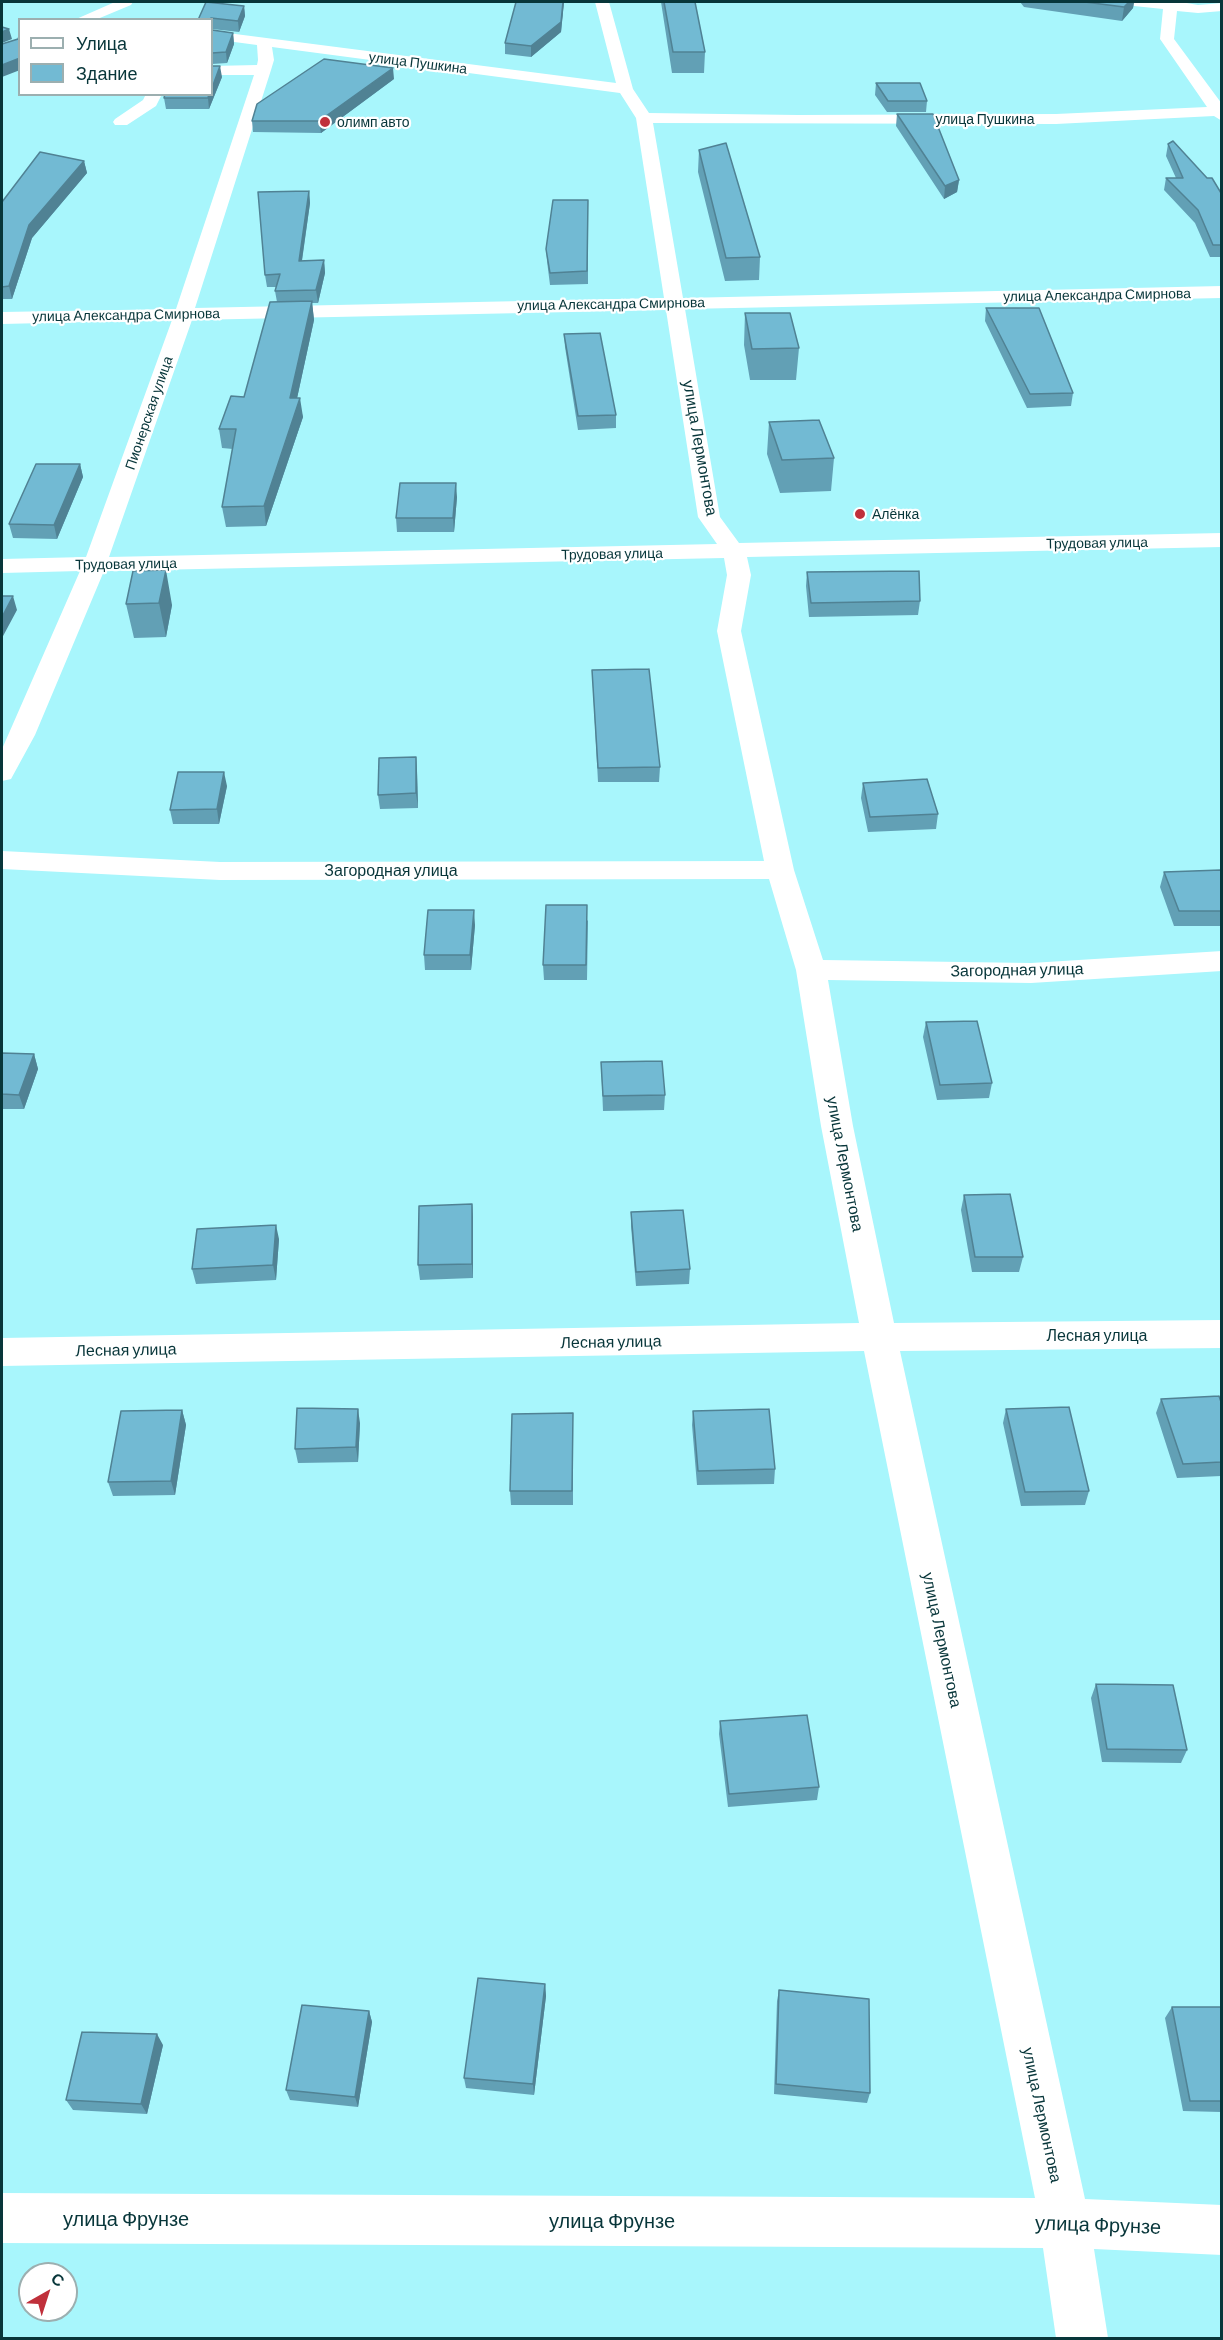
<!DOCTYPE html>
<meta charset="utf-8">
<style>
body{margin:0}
#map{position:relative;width:1223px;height:2340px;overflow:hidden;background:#a8f6fc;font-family:Barlow,sans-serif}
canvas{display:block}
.frame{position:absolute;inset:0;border:3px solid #08363a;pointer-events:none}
.legend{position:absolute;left:18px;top:18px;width:195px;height:78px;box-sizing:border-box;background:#fff;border:2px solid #9cafb0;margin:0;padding:8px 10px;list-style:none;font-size:18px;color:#08363a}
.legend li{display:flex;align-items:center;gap:12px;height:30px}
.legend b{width:30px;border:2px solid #9cafb0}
.north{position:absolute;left:18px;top:2262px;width:60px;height:60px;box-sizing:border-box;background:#fff;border:2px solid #9cafb0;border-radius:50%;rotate:39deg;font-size:16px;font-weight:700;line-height:24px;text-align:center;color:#08363a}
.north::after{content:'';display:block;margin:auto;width:21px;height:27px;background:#c0303b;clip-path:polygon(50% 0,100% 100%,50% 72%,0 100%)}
</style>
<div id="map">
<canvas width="1223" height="2340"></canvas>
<div class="frame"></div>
<ul class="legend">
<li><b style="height:8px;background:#fff"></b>Улица</li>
<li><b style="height:16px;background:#72bad3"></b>Здание</li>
</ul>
<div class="north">С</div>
</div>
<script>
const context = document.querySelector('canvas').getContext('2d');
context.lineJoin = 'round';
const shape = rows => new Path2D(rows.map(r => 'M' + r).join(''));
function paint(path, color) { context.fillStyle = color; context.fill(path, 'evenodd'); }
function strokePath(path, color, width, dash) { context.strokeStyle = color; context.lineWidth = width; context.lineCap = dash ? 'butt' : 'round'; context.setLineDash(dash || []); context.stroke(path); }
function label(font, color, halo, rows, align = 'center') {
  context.font = font + ' Barlow,sans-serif'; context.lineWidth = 4.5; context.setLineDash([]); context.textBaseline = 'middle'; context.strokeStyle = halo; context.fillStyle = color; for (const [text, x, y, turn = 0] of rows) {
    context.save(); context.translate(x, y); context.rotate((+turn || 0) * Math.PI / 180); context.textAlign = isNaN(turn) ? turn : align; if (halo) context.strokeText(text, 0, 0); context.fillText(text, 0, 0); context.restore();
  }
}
const minor = shape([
 [115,2,133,2,131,5,95,20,74,20,115,2],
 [595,2,609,2,633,89,649,113,798,115,1056,114,1207,107,1160,39,1163,9,1134,6,1127,2,1181,2,1198,5,1222,3,1222,11,1198,13,1177,11,1174,39,1222,104,1222,121,1214,116,1056,124,653,123,683,298,1222,286,1222,298,685,309,720,517,739,543,1222,533,1222,547,747,557,751,575,741,631,794,870,823,960,1031,963,1222,951,1222,971,1031,983,828,980,853,1126,894,1323,1222,1320,1222,1348,900,1351,1085,2199,1222,2205,1222,2255,1094,2249,1108,2338,1056,2338,1043,2248,2,2243,2,2193,1035,2198,864,1351,2,1366,2,1338,859,1323,821,1126,796,970,769,879,220,880,2,869,2,851,220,862,764,861,717,631,727,575,724,558,104,571,35,735,11,779,2,781,2,749,80,571,2,573,2,559,86,557,172,320,2,324,2,312,176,309,254,75,212,75,212,66,257,65,258,60,257,45,212,39,212,31,616,83,595,2],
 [272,47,620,93,636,118,664,298,195,308,271,70,274,60,272,47],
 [666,310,698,517,717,544,109,557,192,320,666,310],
 [146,94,162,94,156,106,127,125,115,125,113,122,115,119,143,100,146,94]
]);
const wall = shape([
 [516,2,564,2,561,32,531,57,505,54,505,43],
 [661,2,695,2,705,52,704,73,672,73],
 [1020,2,1134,2,1133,8,1122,21,1024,7],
 [244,6,245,16,239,32,212,29,212,20,198,20],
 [212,30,233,33,234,44,227,63,212,64],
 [222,77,209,109,166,109,164,98],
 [394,79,321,133,253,132,252,121],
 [876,83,927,101,926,112,887,112,875,95],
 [897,114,959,180,957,192,944,199,896,126],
 [1168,144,1221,193,1221,257,1210,257,1195,223,1164,190,1166,178,1176,178,1166,156],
 [699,150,760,257,759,280,725,281,698,172],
 [84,161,87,173,32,238,12,299,2,299,2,202],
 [309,191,310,203,302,261,324,260,325,273,318,303,312,303,314,320,297,398,303,417,266,526,226,527,222,507,233,449,222,448,219,429,244,397,277,302,275,291,276,287,267,287,265,275],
 [588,200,588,284,550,285,547,261,546,249],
 [986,308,1073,393,1071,406,1027,408,985,321],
 [745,313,799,348,796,380,750,380,744,345],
 [564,334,616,415,616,428,578,430,565,347],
 [769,422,834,458,831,491,780,493,767,454],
 [80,464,83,477,57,539,13,538,9,524],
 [457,497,454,532,397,532,396,518],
 [133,571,172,605,166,637,134,638,126,604],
 [807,572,920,601,918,615,809,617,806,586],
 [592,670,660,767,659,782,598,782],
 [416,757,417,771,418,808,380,809,378,795],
 [863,783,938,814,936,829,868,832,861,798],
 [227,786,219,824,173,824,170,810],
 [1221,870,1221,926,1174,926,1160,887,1164,872],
 [588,920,587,980,544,980,543,965],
 [475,925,471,970,425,970,424,955],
 [926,1022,992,1083,989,1098,937,1100,923,1037],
 [2,1053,34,1054,38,1069,24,1109,2,1109],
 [601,1062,665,1095,664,1110,603,1111],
 [964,1195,1023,1257,1019,1272,972,1272,961,1210],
 [472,1204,473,1219,473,1278,420,1280,418,1265],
 [631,1212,690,1269,689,1284,636,1286,631,1226],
 [279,1239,276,1280,196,1284,192,1269],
 [1161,1399,1221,1402,1221,1476,1177,1478,1156,1413],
 [1006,1409,1089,1491,1085,1505,1021,1506,1003,1423],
 [182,1410,186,1425,175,1495,113,1496,108,1482],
 [693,1411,775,1469,774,1484,697,1485,692,1425],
 [360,1423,358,1462,298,1463,295,1449],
 [573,1427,573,1505,511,1505,510,1491],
 [1096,1684,1187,1750,1181,1763,1102,1762,1091,1698],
 [720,1721,819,1787,817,1800,728,1807,719,1734],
 [545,1984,546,1996,534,2095,466,2088,464,2078],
 [779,1990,870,2093,867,2103,774,2094,777,2001],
 [1172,2007,1221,2007,1221,2112,1183,2111,1165,2018],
 [369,2011,372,2022,358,2107,290,2100,286,2090],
 [163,2045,147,2114,73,2110,66,2100]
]);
const shadedWall = shape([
 [563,2,564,2,561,32,531,57,531,46],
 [1129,2,1134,2,1133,8,1122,21,1124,7],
 [244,6,245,16,239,32,238,21],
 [2,29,9,29,12,39,2,43],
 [233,33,234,44,227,63,226,52],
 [20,58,20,70,2,77,2,65],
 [220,66,222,77,209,109,208,98,209,94,212,94,212,88],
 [393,68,394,79,321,133,319,121],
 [84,161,87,173,32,238,12,299,9,286,29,225],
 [959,180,957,192,944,199,945,186],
 [309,191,310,203,300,273,299,261],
 [324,260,325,273,318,303,316,290],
 [312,301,314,320,293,417,290,398],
 [300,398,303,417,266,526,264,506],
 [80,464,83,477,57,539,54,525],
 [456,483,457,497,454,532,453,518],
 [166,570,172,605,166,637,159,603],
 [13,596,17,610,2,638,2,617],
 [416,757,417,771,418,808,416,793],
 [224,772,227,786,219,824,217,809],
 [474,910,475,925,471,970,470,955],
 [34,1054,38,1069,24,1109,19,1095],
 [472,1204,473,1219,473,1278,472,1264],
 [276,1225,279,1239,276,1280,273,1265],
 [358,1409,360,1423,358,1462,356,1447],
 [182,1410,186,1425,175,1495,171,1481],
 [545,1984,546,1996,534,2095,533,2084],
 [369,2011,372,2022,358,2107,355,2097],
 [157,2034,163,2045,147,2114,141,2104]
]);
const building = shape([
 [206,2,244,6,238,21,211,18,209,20,198,20,206,2],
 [516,2,563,2,561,22,531,46,505,43,516,2],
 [664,2,695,2,705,52,673,52,664,2],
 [1085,2,1129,2,1124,7,1085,2],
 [2,27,9,29,2,32,2,27],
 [212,30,233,33,226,52,212,53,212,30],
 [20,34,20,58,2,65,2,44,18,39,20,34],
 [324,59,393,68,319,121,252,121,257,104,324,59],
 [212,66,220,66,212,88,212,66],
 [876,83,920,83,927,101,888,101,876,83],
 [165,94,209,94,208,98,164,98,165,94],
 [897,114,933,114,959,180,945,186,897,114],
 [1173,141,1207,178,1212,178,1221,193,1221,245,1213,245,1198,210,1166,178,1183,178,1168,144,1173,141],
 [726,143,760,257,726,258,699,150,726,143],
 [40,152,84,161,29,225,9,286,2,287,2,202,40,152],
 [309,191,299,261,324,260,316,290,275,291,280,274,265,275,258,192,309,191],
 [553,200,588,200,587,271,550,273,546,249,553,200],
 [312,301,290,398,300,398,264,506,222,507,236,429,219,429,231,396,244,397,270,302,312,301],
 [986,308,1039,308,1073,393,1030,394,986,308],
 [745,313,790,313,799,348,752,349,745,313],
 [600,333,616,415,578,416,564,334,600,333],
 [819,420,834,458,782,460,769,422,819,420],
 [36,464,80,464,54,525,9,524,36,464],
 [400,483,456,483,453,518,396,518,400,483],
 [166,570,159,603,126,604,133,571,166,570],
 [919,571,920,601,811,603,807,572,919,571],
 [2,596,13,596,2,617,2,596],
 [649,669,660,767,598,768,592,670,649,669],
 [416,757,416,793,378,795,379,758,416,757],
 [178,772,224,772,217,809,170,810,178,772],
 [927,779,938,814,870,817,863,783,927,779],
 [1221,870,1221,911,1179,911,1164,872,1221,870],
 [546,905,587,905,586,965,543,965,546,905],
 [428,910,474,910,470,955,424,955,428,910],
 [977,1021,992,1083,940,1085,926,1022,977,1021],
 [2,1053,34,1054,19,1095,2,1094,2,1053],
 [662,1061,665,1095,603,1096,601,1062,662,1061],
 [1010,1194,1023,1257,975,1257,964,1195,1010,1194],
 [472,1204,472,1264,418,1265,419,1206,472,1204],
 [683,1210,690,1269,636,1272,631,1212,683,1210],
 [276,1225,273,1265,192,1269,197,1229,276,1225],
 [1219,1396,1221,1402,1221,1462,1183,1464,1161,1399,1219,1396],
 [1069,1407,1089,1491,1025,1492,1006,1409,1069,1407],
 [297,1408,358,1409,356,1447,295,1449,297,1408],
 [769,1409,775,1469,698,1471,693,1411,769,1409],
 [182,1410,171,1481,108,1482,121,1411,182,1410],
 [573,1413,572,1491,510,1491,512,1414,573,1413],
 [1096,1684,1173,1685,1187,1750,1107,1749,1096,1684],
 [807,1715,819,1787,729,1794,720,1721,807,1715],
 [478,1978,545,1984,533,2084,464,2078,478,1978],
 [779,1990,869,1999,870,2093,776,2084,779,1990],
 [302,2005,369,2011,355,2097,286,2090,302,2005],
 [1172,2007,1221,2007,1221,2101,1190,2101,1172,2007],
 [82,2032,157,2034,141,2104,66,2100,82,2032]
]);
const markers = [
 [325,122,6,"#c0303b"],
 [860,514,6,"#c0303b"]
];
const farStreetnames = [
 ["улица Пушкина",418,63,7],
 ["улица Пушкина",985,119],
 ["улица Александра Смирнова",1097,295,-1],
 ["улица Александра Смирнова",611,304,-1],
 ["улица Александра Смирнова",126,315,-1],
 ["Пионерская улица",149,413,-71],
 ["Трудовая улица",1097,543,-1],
 ["Трудовая улица",612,554,-1],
 ["Трудовая улица",126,564,-1]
];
const farPoinames = [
 ["олимп авто",337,122],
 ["Алёнка",872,514]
];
const streetNames = [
 ["улица Лермонтова",700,448,80],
 ["Загородная улица",391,871],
 ["Загородная улица",1017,970,-1],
 ["улица Лермонтова",845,1164,79],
 ["Лесная улица",1097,1336],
 ["Лесная улица",611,1342,-1],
 ["Лесная улица",126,1350,-1],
 ["улица Лермонтова",942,1640,78],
 ["улица Лермонтова",1042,2115,78]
];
const nearStreetnames = [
 ["улица Фрунзе",126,2219],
 ["улица Фрунзе",612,2221],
 ["улица Фрунзе",1098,2225,2]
];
paint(minor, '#fff');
paint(wall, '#62a0b5');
paint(shadedWall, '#508294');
paint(building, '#72bad3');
strokePath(building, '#508294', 1.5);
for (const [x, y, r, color] of markers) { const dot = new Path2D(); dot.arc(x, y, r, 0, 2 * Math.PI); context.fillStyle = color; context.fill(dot); strokePath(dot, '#fff', 2); }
label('14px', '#08363a', '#fff', farStreetnames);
label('14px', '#08363a', '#fff', farPoinames, 'left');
label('16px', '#08363a', '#fff', streetNames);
label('20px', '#08363a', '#fff', nearStreetnames);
</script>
